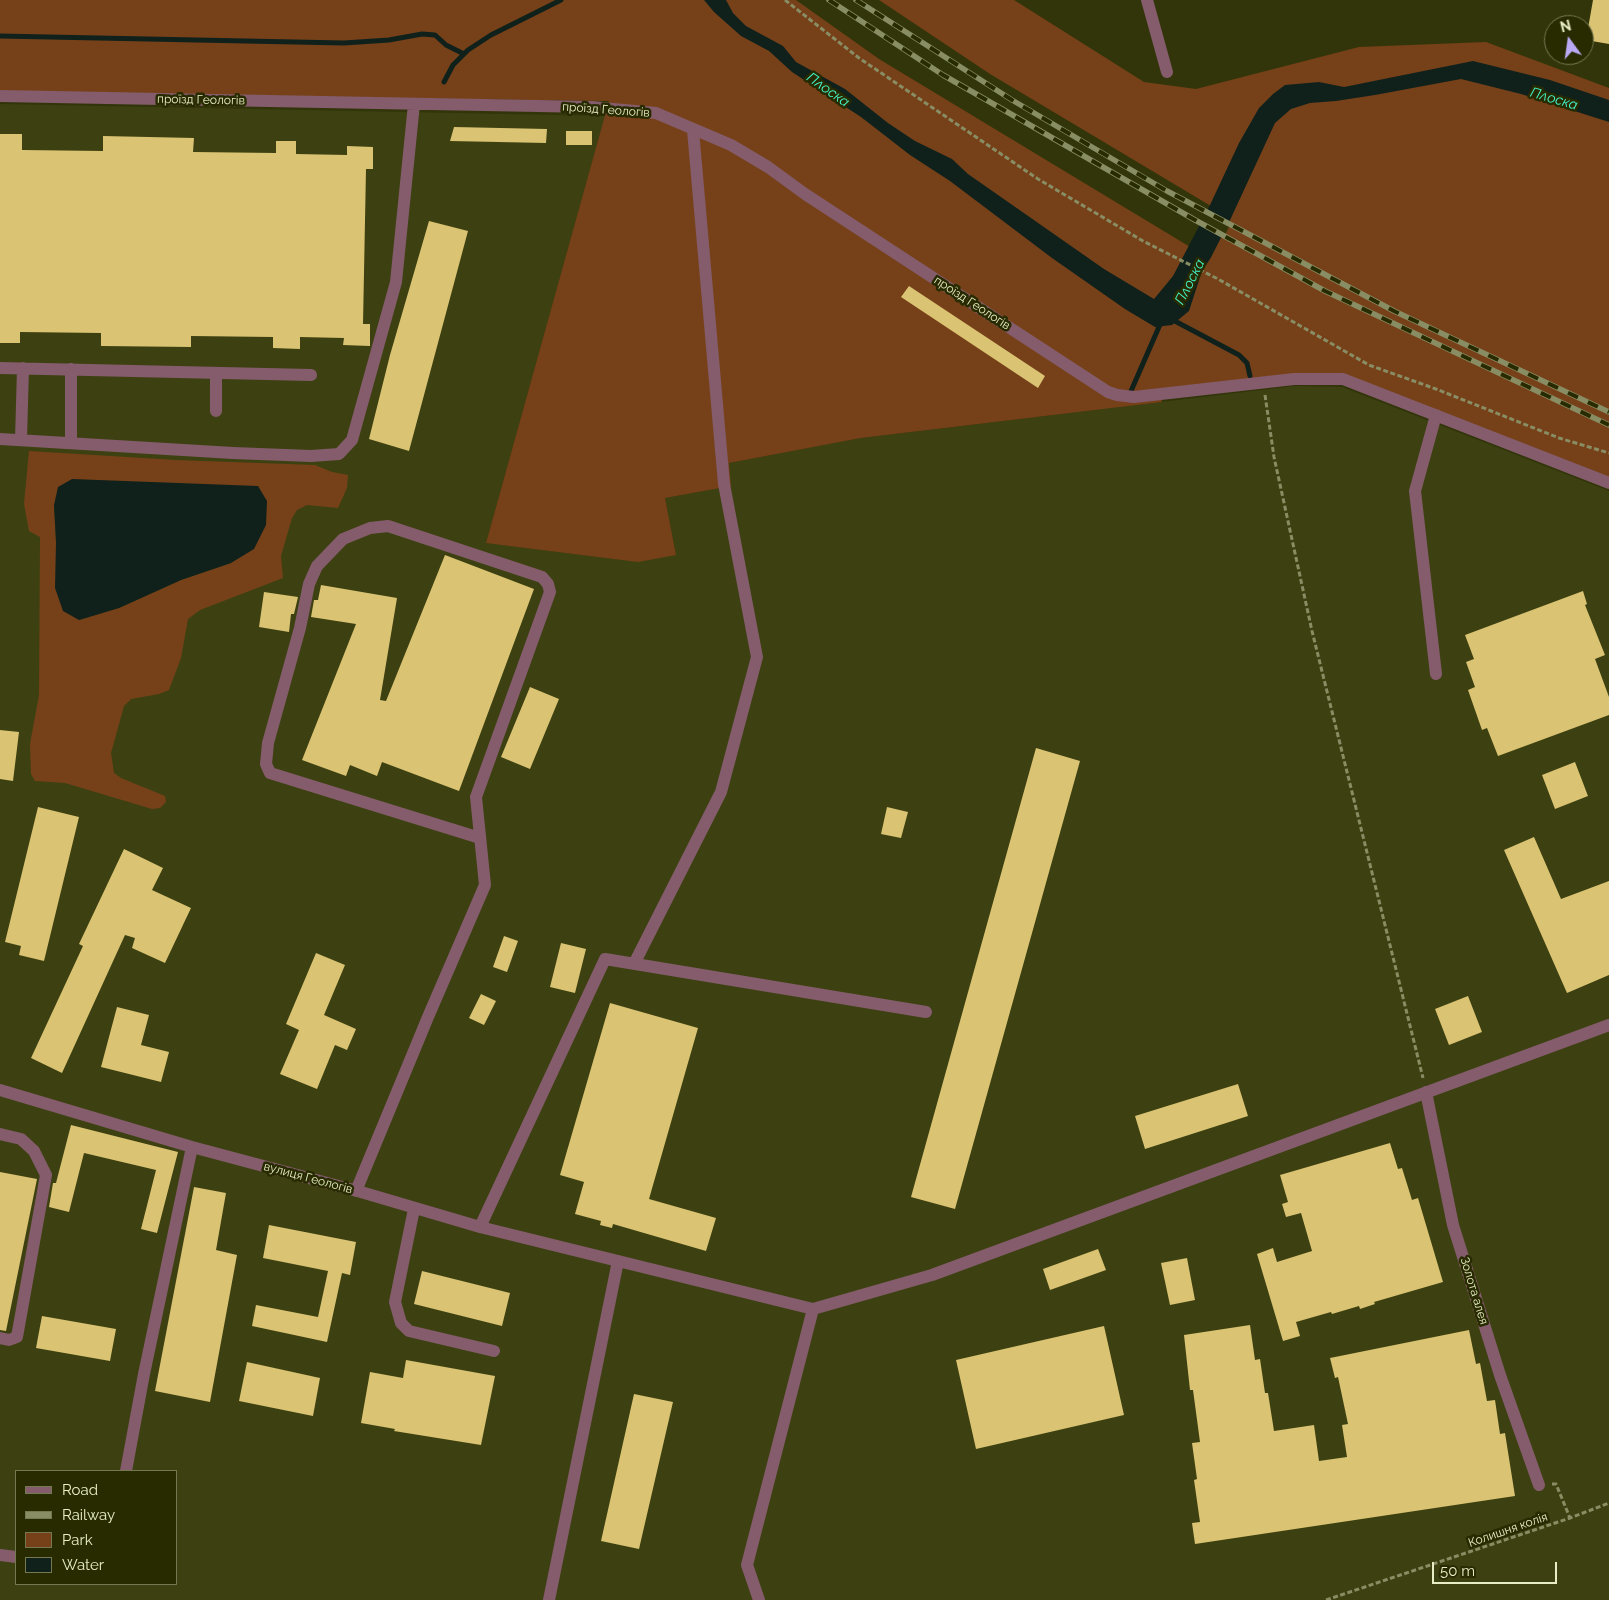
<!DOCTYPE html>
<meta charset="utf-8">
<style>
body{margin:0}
#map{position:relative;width:1609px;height:1600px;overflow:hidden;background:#32350a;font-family:Raleway,sans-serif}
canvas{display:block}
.legend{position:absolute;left:15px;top:1470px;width:162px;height:115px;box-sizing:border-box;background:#282b00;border:1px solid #75794f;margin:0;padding:6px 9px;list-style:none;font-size:15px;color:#e8edc6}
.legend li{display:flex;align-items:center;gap:10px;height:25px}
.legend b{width:25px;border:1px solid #75794f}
.north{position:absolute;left:1544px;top:15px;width:50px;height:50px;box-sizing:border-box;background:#282b00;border:1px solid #75794f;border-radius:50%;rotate:346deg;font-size:14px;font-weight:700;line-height:20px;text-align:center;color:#e8edc6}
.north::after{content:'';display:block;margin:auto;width:18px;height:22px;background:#baaaf6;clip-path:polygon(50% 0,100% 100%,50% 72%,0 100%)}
.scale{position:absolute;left:1432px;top:1562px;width:125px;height:22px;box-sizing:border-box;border:2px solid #e8edc6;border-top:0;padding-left:6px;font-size:15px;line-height:18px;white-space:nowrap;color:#e8edc6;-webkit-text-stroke:4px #282b00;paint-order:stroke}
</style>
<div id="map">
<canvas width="1609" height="1600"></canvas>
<ul class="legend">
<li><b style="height:6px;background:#845c6c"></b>Road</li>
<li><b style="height:6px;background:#898d64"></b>Railway</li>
<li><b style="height:14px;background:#764119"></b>Park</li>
<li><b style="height:14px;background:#10211c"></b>Water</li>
</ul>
<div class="north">N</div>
<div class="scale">50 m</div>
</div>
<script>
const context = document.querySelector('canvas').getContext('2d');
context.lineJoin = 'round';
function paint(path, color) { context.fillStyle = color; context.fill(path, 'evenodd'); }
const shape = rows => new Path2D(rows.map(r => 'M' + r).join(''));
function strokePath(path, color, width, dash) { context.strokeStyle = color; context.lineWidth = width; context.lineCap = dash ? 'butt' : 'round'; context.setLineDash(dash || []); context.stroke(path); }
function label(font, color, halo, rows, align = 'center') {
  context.font = font + ' Raleway,sans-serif'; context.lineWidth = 5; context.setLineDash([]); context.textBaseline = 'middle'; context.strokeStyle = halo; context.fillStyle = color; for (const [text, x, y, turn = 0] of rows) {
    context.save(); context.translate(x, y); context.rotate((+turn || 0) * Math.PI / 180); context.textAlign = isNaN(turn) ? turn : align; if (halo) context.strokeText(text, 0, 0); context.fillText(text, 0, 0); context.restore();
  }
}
const built = shape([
 [0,104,605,116,486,543,676,555,665,498,730,486,729,463,861,438,1295,386,1342,387,1609,491,1609,1600,0,1600],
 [16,1471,176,1471,176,1584,16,1584]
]);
const green = shape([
 [0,0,796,0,879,59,1210,259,1231,218,990,74,879,0,1014,0,1144,82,1196,89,1359,47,1486,42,1609,88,1609,483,1344,379,1160,394,1162,402,861,438,729,463,731,486,665,498,676,555,638,562,486,543,609,101,0,93],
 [29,451,176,460,315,465,332,472,348,475,347,488,338,508,307,505,297,510,292,518,281,556,283,578,200,610,188,619,181,658,169,690,159,694,131,699,124,706,111,753,114,773,121,778,165,796,166,802,160,808,152,809,65,783,35,781,31,774,30,744,39,695,40,537,29,531,24,504],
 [54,505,231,563,181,580,119,608,79,620,56,542]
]);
const water = shape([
 [704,0,726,0,733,13,746,26,783,46,796,62,845,89,888,123,915,141,952,159,968,174,1104,269,1154,299,1173,276,1210,205,1239,143,1259,108,1273,94,1285,85,1319,82,1344,87,1473,61,1550,80,1609,100,1609,122,1521,94,1461,79,1375,95,1336,101,1310,103,1291,109,1275,123,1231,218,1210,259,1202,271,1189,311,1172,325,1155,327,1125,309,1052,258,950,181,910,155,861,117,792,72,769,51,741,36,714,12],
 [72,479,258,486,267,501,266,525,254,549,231,563,181,580,119,608,79,620,63,611,55,588,56,542,54,505,58,487]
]);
const pier = shape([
 [1204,211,1230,225,1225,235,1199,222]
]);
const stream = shape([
 [0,36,344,43,389,40,422,34,435,35,446,45,464,54],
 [444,82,453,65,468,50,491,35,561,0],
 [1171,319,1239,355,1247,363,1250,376],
 [1131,391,1162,320]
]);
const building = shape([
 [1593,0,1609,0,1609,44,1586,40],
 [454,127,547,129,546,143,450,141],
 [566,131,592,131,592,145,566,145],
 [0,134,22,134,22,150,103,151,103,136,194,138,193,152,276,153,276,141,296,141,296,154,347,155,347,146,373,147,373,169,366,169,363,324,370,324,370,346,343,345,344,338,300,337,300,349,273,348,273,337,191,336,191,347,101,346,101,333,20,332,20,343,0,343],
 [429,221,468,231,409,451,369,439,390,355],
 [909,286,1045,376,1038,388,901,297],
 [445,555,534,589,459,791,382,762,377,776,350,765,346,776,302,760,356,624,311,617,314,600,318,600,321,585,397,598,380,700,386,701],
 [1583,591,1587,604,1585,605,1605,655,1595,659,1609,697,1609,715,1498,756,1487,728,1482,730,1468,690,1475,687,1466,662,1474,659,1465,635],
 [264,592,298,597,294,614,291,614,289,632,259,627],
 [530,687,559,699,530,769,501,757],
 [0,730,19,732,13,781,0,779],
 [1036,748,1080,761,955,1209,911,1197],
 [1575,762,1588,796,1555,809,1542,775],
 [38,807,79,817,44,961,19,955,21,946,5,942],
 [887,807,908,812,901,838,881,834],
 [1534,837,1561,899,1609,881,1609,975,1567,993,1504,850],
 [124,849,163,868,152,890,191,908,165,963,132,948,135,938,125,935,62,1073,31,1058,83,946,79,944],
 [504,936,518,941,507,972,493,967],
 [561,943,586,949,575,993,550,987],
 [316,953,345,965,324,1015,356,1029,347,1050,335,1045,317,1089,280,1074,299,1030,286,1024],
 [481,994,496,1001,484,1025,469,1018],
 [1468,996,1482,1032,1449,1045,1435,1009],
 [610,1003,698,1028,649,1199,716,1218,706,1251,613,1224,612,1228,600,1225,601,1221,575,1214,584,1182,560,1175],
 [117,1007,149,1015,141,1045,169,1052,161,1082,101,1067],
 [1238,1084,1248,1116,1145,1149,1135,1116],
 [71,1125,178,1152,157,1233,141,1229,156,1170,84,1153,69,1212,49,1207,53,1183,56,1183],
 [1390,1143,1398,1169,1402,1168,1412,1200,1418,1198,1443,1282,1374,1302,1375,1304,1360,1309,1359,1306,1332,1314,1331,1312,1296,1322,1300,1336,1283,1341,1257,1254,1273,1248,1277,1262,1312,1251,1301,1213,1286,1217,1282,1204,1288,1202,1280,1175],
 [0,1172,37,1179,6,1331,0,1330],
 [194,1187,226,1193,216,1250,237,1255,210,1402,155,1391],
 [269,1225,356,1242,350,1275,342,1273,327,1342,252,1326,256,1305,318,1317,328,1271,263,1258],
 [1098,1249,1106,1270,1050,1290,1043,1269],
 [1187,1258,1195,1300,1170,1305,1161,1263],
 [422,1271,510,1293,502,1326,414,1304],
 [42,1316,116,1329,110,1361,36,1348],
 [1250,1325,1255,1360,1260,1359,1265,1393,1268,1393,1274,1431,1314,1425,1319,1461,1347,1457,1342,1425,1348,1424,1338,1377,1335,1378,1330,1358,1469,1330,1476,1364,1480,1363,1487,1401,1495,1400,1500,1434,1505,1433,1515,1496,1195,1544,1192,1523,1200,1522,1194,1480,1197,1479,1192,1443,1200,1442,1193,1390,1190,1390,1184,1335],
 [1104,1326,1124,1415,976,1449,956,1360],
 [406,1360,495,1376,481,1445,394,1431,395,1429,361,1423,370,1372,403,1378],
 [247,1362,320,1378,313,1416,239,1401],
 [634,1394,673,1402,639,1549,601,1541]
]);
const path = shape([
 [785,0,859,58,1038,179,1143,241,1218,279,1369,365,1436,389,1559,438,1609,453],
 [1265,395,1274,457,1312,631,1423,1078],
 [1552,1484,1556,1484,1570,1518],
 [1326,1600,1570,1518,1609,1503]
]);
const minor = shape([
 [1147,0,1167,72],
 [0,96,592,107,656,113,731,145,768,167,805,194,1108,392,1117,395,1134,397,1294,379,1343,379,1609,483],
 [0,368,311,375],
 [216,373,216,411],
 [1436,415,1415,491,1436,674],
 [0,439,233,453,311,456,339,454,352,440,396,282,414,104],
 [21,440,23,368],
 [71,443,71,369],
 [634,964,721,792,757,657,724,484,693,130],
 [0,1090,192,1147,361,1192,480,1227,813,1309,932,1275,1609,1025],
 [1426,1092,1453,1225,1500,1375,1539,1485],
 [0,1134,21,1139,34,1151,46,1175,17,1337,9,1340,0,1338],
 [356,1191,428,1017,485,885,476,797,550,592,548,584,542,577,388,526,370,528,343,539,317,566,309,584,300,628,268,743,266,764,270,773,480,838],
 [414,1209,395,1302,401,1323,409,1331,494,1351],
 [480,1227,605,959,926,1012],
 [126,1471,144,1374,192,1147],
 [0,1555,16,1557],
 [549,1600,618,1261],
 [759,1600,747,1565,813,1309]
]);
const rail = shape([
 [829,0,943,75,1195,220,1325,291,1609,425],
 [856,0,1012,100,1167,191,1394,311,1609,412]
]);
const streetNames = [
 ["проїзд Геологів",201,100,1],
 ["проїзд Геологів",606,110,4],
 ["проїзд Геологів",972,303,33],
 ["вулиця Геологів",308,1178,15],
 ["Золота алея",1474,1291,73],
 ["Колишня колія",1508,1530,-19]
];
const waterNames = [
 ["Плоска",828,90,35],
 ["Плоска",1554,99,16],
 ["Плоска",1190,282,-63]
];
paint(built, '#3d4111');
paint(green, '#764119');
paint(water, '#10211c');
paint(pier, '#32350a');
strokePath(stream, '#10211c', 5);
paint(building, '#dac373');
strokePath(path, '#898d64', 3, [5, 2.5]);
strokePath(minor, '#845c6c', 12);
strokePath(rail, '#898d64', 5.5);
strokePath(rail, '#282b00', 4, [11]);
label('12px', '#e8edc6', '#282b00', streetNames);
label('italic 14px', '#44fad0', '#282b00', waterNames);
</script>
